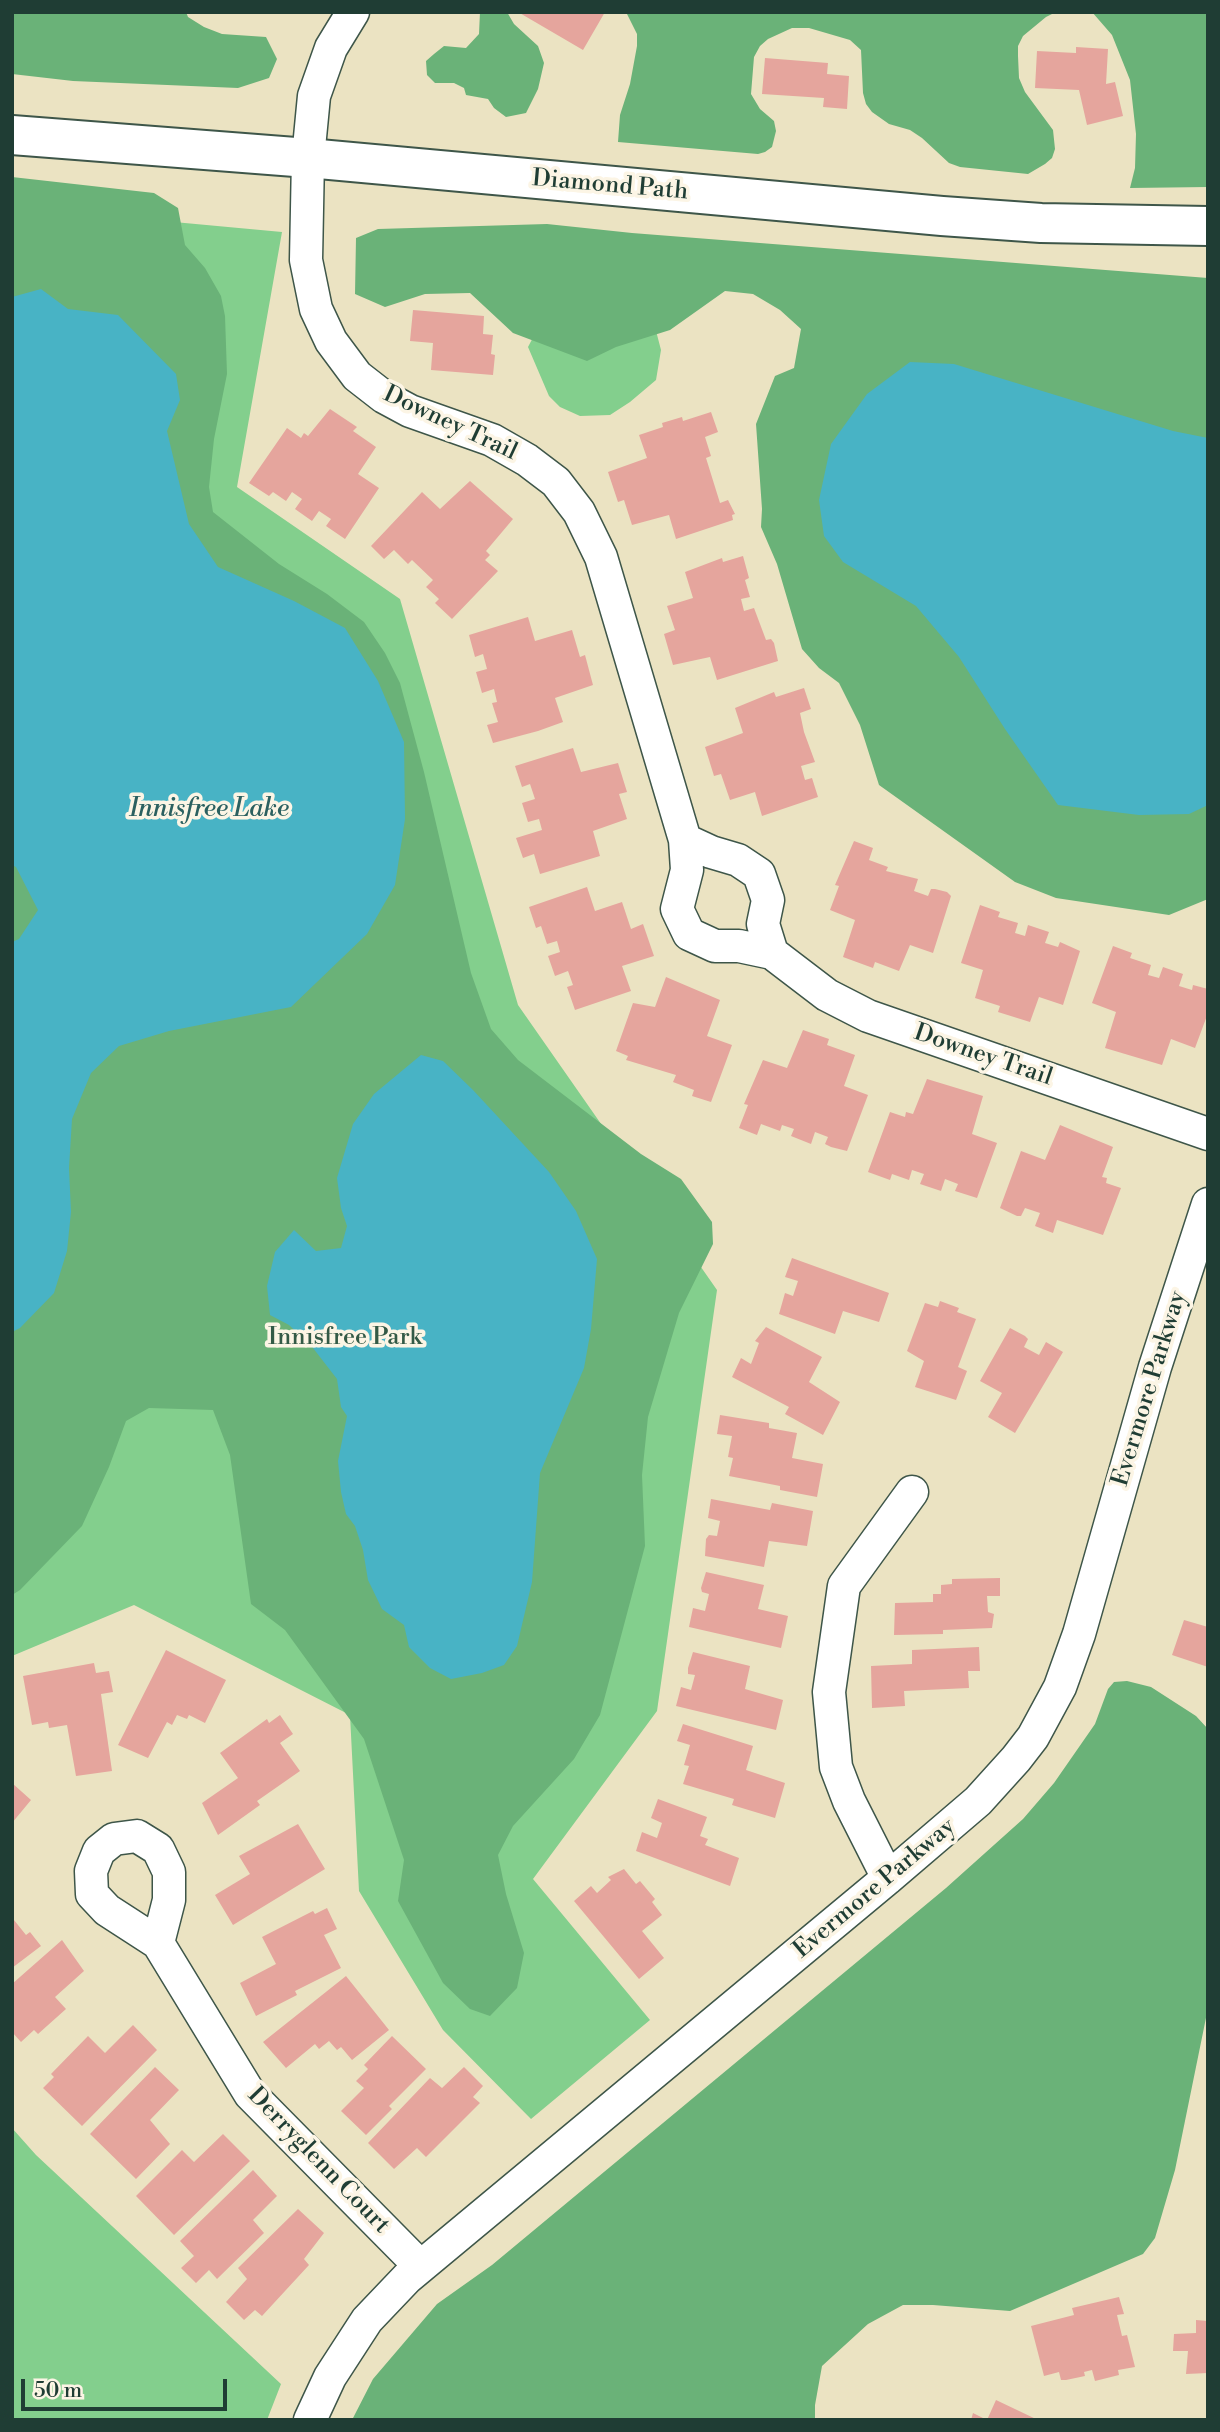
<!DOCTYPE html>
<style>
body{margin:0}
#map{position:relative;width:1220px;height:2432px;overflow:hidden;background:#ebe3c2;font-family:"Libre Bodoni",serif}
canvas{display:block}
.frame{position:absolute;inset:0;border:14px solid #1f3d34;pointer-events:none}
.scale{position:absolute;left:21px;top:2379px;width:206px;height:32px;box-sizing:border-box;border:4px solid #1f3d34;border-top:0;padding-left:9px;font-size:21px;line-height:24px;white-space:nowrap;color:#1f3d34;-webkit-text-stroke:5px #fcf5e5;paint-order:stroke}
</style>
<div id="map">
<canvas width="1220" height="2432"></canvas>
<div class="frame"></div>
<div class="scale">50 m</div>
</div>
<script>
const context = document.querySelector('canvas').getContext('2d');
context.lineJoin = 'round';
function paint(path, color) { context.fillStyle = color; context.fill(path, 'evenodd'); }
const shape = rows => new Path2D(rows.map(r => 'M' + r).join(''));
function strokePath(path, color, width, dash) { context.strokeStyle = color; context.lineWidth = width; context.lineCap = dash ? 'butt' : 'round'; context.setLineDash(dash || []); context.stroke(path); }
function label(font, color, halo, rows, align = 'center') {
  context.font = font + ' "Libre Bodoni",serif'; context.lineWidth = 7; context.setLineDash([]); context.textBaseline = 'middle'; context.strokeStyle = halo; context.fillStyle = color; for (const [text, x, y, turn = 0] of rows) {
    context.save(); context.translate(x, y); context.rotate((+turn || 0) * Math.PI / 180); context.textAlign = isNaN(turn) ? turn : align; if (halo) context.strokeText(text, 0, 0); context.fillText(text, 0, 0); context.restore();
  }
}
const green = shape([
 [12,207,282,232,237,487,400,599,518,1005,717,1290,657,1711,533,1879,650,2020,531,2119,443,2030,359,1891,350,1715,134,1605,12,1656],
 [545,315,655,327,661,350,656,380,630,402,610,415,580,416,560,407,549,396,528,347],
 [12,2128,36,2155,281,2384,267,2420,12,2420]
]);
const forest = shape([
 [12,12,186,12,188,17,204,27,222,34,266,37,277,59,269,78,238,88,73,81,12,74],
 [480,12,507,12,514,24,538,46,544,63,538,89,526,113,506,117,494,108,488,99,466,95,464,88,454,83,435,83,427,75,426,61,434,54,444,46,466,48,479,34],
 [626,12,1056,12,1046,17,1023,36,1018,46,1018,56,1019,78,1025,92,1053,130,1055,149,1052,158,1045,164,1028,174,960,167,949,163,922,138,910,130,889,124,872,112,866,104,863,93,861,50,850,40,809,28,792,28,768,39,760,46,754,57,751,94,760,109,774,121,776,131,772,147,765,152,758,154,618,142,620,115,630,84,637,46,637,34],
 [1092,12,1208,12,1208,187,1130,188,1135,168,1136,134,1130,80,1112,35],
 [12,177,154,193,178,208,185,245,205,268,221,296,225,316,227,374,214,439,209,487,213,512,279,564,327,594,364,622,385,653,400,683,424,772,471,973,491,1029,518,1060,641,1154,681,1179,712,1222,713,1244,679,1313,648,1417,642,1475,645,1546,600,1715,574,1759,513,1826,498,1855,506,1894,524,1953,517,1988,490,2016,470,2009,443,1983,398,1901,404,1860,364,1739,285,1630,251,1604,230,1455,213,1410,149,1408,126,1421,109,1467,82,1526,20,1590,12,1595],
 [547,224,632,233,1208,278,1208,899,1169,915,1056,898,1015,882,879,785,860,725,839,683,819,668,802,649,777,564,761,527,762,509,756,424,775,376,794,368,801,329,780,310,753,294,725,291,670,330,616,347,587,361,513,333,470,293,425,294,385,307,355,294,356,238,378,229],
 [1127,1681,1151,1687,1196,1716,1208,1729,1208,2008,1175,2170,1155,2238,1143,2254,1010,2311,933,2305,903,2305,868,2324,822,2366,815,2405,815,2420,352,2420,373,2379,437,2304,492,2265,946,1888,1023,1819,1054,1783,1095,1724,1108,1689,1114,1682]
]);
const water = shape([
 [41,289,68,309,118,315,176,374,180,400,167,431,189,524,218,567,294,601,345,628,378,681,404,742,405,819,395,885,367,934,291,1007,169,1031,119,1046,91,1073,72,1119,69,1168,71,1212,67,1251,54,1293,20,1328,12,1332,12,942,19,939,38,910,16,867,12,865,12,297],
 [910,362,954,364,1173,431,1208,438,1208,805,1189,814,1139,815,1058,805,1005,729,959,657,916,606,843,562,824,536,819,500,831,444,867,394],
 [421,1055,443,1061,473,1090,549,1172,576,1211,597,1259,591,1329,584,1368,540,1473,532,1582,517,1646,504,1665,482,1673,451,1679,430,1668,409,1647,404,1625,382,1609,368,1580,363,1550,355,1526,346,1514,341,1492,338,1461,347,1416,341,1407,337,1379,313,1348,289,1325,270,1315,267,1286,275,1252,294,1230,316,1251,341,1248,347,1226,341,1208,337,1178,353,1124,374,1094]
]);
const building = shape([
 [518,12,605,12,583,50],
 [1076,47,1108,49,1106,84,1115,82,1123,116,1087,125,1079,90,1035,88,1037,51,1076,53],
 [765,58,828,63,827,74,849,76,847,109,823,107,824,98,762,94],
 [413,310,484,316,483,334,493,335,491,354,495,355,493,375,431,370,433,343,410,341],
 [330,409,357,427,353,431,376,447,358,474,379,488,345,539,326,526,331,519,319,511,312,521,295,509,302,499,292,492,286,501,273,492,269,496,249,483,287,428,301,438,304,433,308,436],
 [711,412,718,432,705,437,711,456,706,458,720,503,728,500,735,514,732,515,733,520,676,539,669,515,632,525,624,500,618,502,608,472,647,458,639,435,663,427,662,423,682,417,683,421],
 [470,481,513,519,486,551,490,555,485,560,498,571,452,619,435,603,439,599,426,587,433,580,412,560,408,564,394,550,384,559,371,546,422,492,440,509],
 [743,556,749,578,745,580,750,597,741,599,744,611,754,608,766,640,771,639,774,643,778,661,717,680,710,657,673,665,664,634,675,630,667,606,693,598,685,572,722,558,723,562],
 [528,617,535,641,572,630,580,657,585,655,593,685,555,698,563,722,538,731,493,743,487,725,498,722,492,703,497,702,494,689,482,693,476,672,487,669,483,654,475,657,469,635],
 [804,688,811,709,800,713,804,732,815,762,801,766,805,780,812,778,818,797,762,816,755,792,730,800,721,774,714,776,705,747,743,733,735,708,774,692,776,697],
 [573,748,581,772,618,763,627,792,619,794,627,819,593,831,600,856,540,874,534,854,523,858,516,838,542,830,539,819,528,822,522,803,535,799,530,784,522,787,515,766],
 [854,841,873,848,869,860,888,867,886,871,918,879,914,891,928,896,931,889,935,889,947,892,951,896,933,953,910,945,899,971,875,962,873,968,843,957,855,920,830,910,839,886,835,885],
 [587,887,595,911,622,902,631,929,643,924,654,956,622,966,631,991,575,1010,567,987,573,985,568,971,555,976,548,956,560,952,557,941,547,944,541,926,536,928,529,907],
 [980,905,1000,912,998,917,1018,923,1015,933,1025,936,1028,925,1049,932,1045,943,1058,947,1060,942,1080,951,1063,1005,1039,997,1030,1022,998,1012,1000,1006,975,998,983,970,961,963],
 [1113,946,1132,953,1130,958,1151,965,1148,975,1159,978,1163,967,1183,974,1179,986,1192,990,1193,985,1208,989,1208,1013,1195,1048,1171,1039,1162,1065,1105,1048,1116,1012,1092,1003],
 [666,977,720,1000,707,1036,732,1045,711,1102,692,1096,694,1090,673,1082,676,1075,626,1060,628,1056,616,1051,633,1003,655,1007],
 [803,1030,829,1039,827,1045,855,1055,844,1086,868,1095,847,1151,831,1147,825,1144,828,1137,815,1132,811,1144,791,1136,794,1129,782,1125,780,1131,761,1124,757,1135,739,1128,748,1105,744,1104,763,1060,787,1068],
 [927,1079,983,1096,972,1134,997,1143,977,1198,955,1191,958,1184,945,1179,941,1191,920,1184,924,1174,912,1170,909,1180,892,1174,890,1180,868,1172,890,1112,905,1117,906,1112,913,1114],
 [1060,1125,1113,1147,1102,1177,1107,1178,1106,1183,1121,1188,1103,1235,1057,1220,1053,1233,1035,1226,1040,1213,1025,1208,1021,1216,1017,1216,1000,1208,1021,1151,1045,1160],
 [792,1258,889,1293,879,1322,843,1311,835,1334,779,1314,785,1293,793,1296,798,1281,785,1277],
 [940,1301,959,1308,957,1312,976,1319,958,1367,967,1371,956,1400,915,1387,924,1361,907,1351,925,1303,938,1307],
 [766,1327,822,1357,809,1382,840,1402,823,1435,785,1414,789,1407,732,1377,741,1358,751,1364,759,1343,755,1341],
 [1010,1328,1025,1336,1028,1339,1024,1347,1039,1355,1046,1342,1063,1352,1015,1433,988,1417,1002,1393,980,1381],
 [720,1415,769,1423,769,1428,797,1433,792,1458,823,1464,817,1497,780,1490,780,1486,729,1476,733,1458,728,1457,732,1436,717,1434],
 [711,1499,770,1510,772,1503,813,1511,807,1546,769,1541,764,1567,705,1556,706,1539,709,1535,717,1536,720,1521,708,1518],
 [706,1572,764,1585,758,1609,788,1616,781,1648,689,1627,693,1608,705,1611,709,1594,702,1592,701,1588],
 [1000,1578,1000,1596,987,1596,988,1612,994,1614,992,1628,943,1630,943,1634,894,1635,895,1603,933,1602,933,1594,941,1594,941,1585,952,1584,952,1579],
 [1184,1620,1208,1627,1208,1667,1172,1655],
 [979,1647,980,1671,968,1671,969,1688,904,1691,905,1706,872,1708,871,1666,912,1664,912,1650],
 [166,1650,226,1680,205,1723,189,1715,187,1719,177,1715,172,1725,167,1722,148,1758,118,1745],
 [693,1652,750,1666,745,1689,783,1700,776,1730,676,1706,681,1687,691,1690,695,1675,688,1674,688,1668],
 [94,1663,96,1673,109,1671,113,1692,101,1694,112,1771,76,1776,67,1725,49,1728,48,1722,32,1725,23,1676],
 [280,1715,293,1734,280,1743,300,1771,257,1801,260,1805,218,1835,202,1803,238,1778,220,1753,267,1719,269,1723],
 [683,1724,753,1746,746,1770,785,1783,775,1818,732,1805,734,1799,683,1784,689,1766,684,1765,690,1745,677,1741],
 [12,1783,31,1800,12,1823],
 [658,1799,707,1817,700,1836,708,1839,705,1845,739,1858,730,1886,636,1851,642,1832,657,1838,662,1823,651,1818],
 [298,1824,325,1869,233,1925,215,1895,250,1874,239,1856],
 [624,1869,636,1884,640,1881,655,1899,652,1902,662,1915,642,1931,664,1958,639,1979,574,1901,591,1886,597,1893,611,1880,608,1877],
 [327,1908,337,1929,324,1935,341,1968,295,1991,297,1995,256,2016,240,1983,276,1964,262,1937,313,1911,315,1914],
 [14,1920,26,1935,30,1932,41,1946,12,1968,12,1922],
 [62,1940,84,1971,55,1997,66,2009,38,2034,34,2030,21,2042,12,2032,12,1984],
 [346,1976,389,2030,352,2060,341,2047,337,2050,329,2041,319,2049,315,2044,286,2068,263,2042],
 [133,2025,157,2050,82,2126,43,2088,54,2077,51,2074,88,2036,105,2053],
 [392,2036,426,2069,389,2106,392,2109,366,2135,341,2111,364,2088,356,2081,368,2069,364,2065],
 [155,2067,179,2090,150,2120,170,2144,136,2179,90,2134],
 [464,2067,483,2086,473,2097,480,2103,426,2157,417,2148,394,2169,368,2143,430,2078,442,2088],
 [223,2134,250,2161,174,2235,136,2196,182,2150,194,2162],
 [253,2170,277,2196,253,2220,264,2233,217,2279,209,2270,196,2283,181,2268,194,2256,180,2241],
 [298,2209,324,2233,304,2259,309,2265,262,2316,255,2310,244,2320,226,2302,247,2279,238,2268],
 [1119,2297,1124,2314,1117,2315,1122,2336,1127,2335,1135,2367,1118,2370,1119,2375,1095,2381,1092,2370,1084,2372,1085,2376,1066,2380,1061,2380,1059,2372,1044,2376,1031,2326,1074,2315,1072,2308],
 [1196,2320,1208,2321,1208,2373,1186,2374,1188,2351,1173,2351,1174,2334,1196,2333],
 [996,2400,1038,2420,971,2420,973,2413,987,2420]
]);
const minor = shape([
 [353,12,331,48,314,96,308,158,306,260,316,309,331,341,357,376,384,397,410,411,492,440,527,460,556,482,579,512,601,557,685,840,687,870,677,909,689,934,715,946,739,946,772,953,827,995,868,1016,1208,1134],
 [685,840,711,852,738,860,759,874,768,900,763,924,772,953],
 [888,1878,849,1801,836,1767,829,1692,844,1586,912,1492],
 [158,1943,107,1910,92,1894,91,1871,99,1851,114,1839,137,1836,158,1849,169,1872,169,1900,158,1943,250,2094,420,2266],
 [310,2420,330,2377,367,2320,407,2278,888,1878,978,1801,1016,1759,1033,1737,1060,1687,1079,1634,1155,1367,1208,1204]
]);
const tertiary = shape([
 [12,135,308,158,942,216,1041,223,1208,226]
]);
const streetNames = [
 ["Diamond Path",610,186,5],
 ["Downey Trail",450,424,25],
 ["Downey Trail",983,1056,19],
 ["Evermore Parkway",1150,1389,-73],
 ["Evermore Parkway",875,1889,-40],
 ["Derryglenn Court",318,2161,46]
];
const parkNames = [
 ["Innisfree Park",345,1338]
];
const waterNames = [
 ["Innisfree Lake",209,810]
];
paint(green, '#83cf8d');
paint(forest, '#6ab278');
paint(water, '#48b3c5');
paint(building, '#e5a59d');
strokePath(minor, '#3e5649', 35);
strokePath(tertiary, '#3e5649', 42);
strokePath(minor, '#fff', 32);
strokePath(tertiary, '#fff', 38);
label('24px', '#1f3d34', '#fcf5e5', streetNames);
label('24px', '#335a46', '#fcf5e5', parkNames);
label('italic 26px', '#2b6060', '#fcf5e5', waterNames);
</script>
